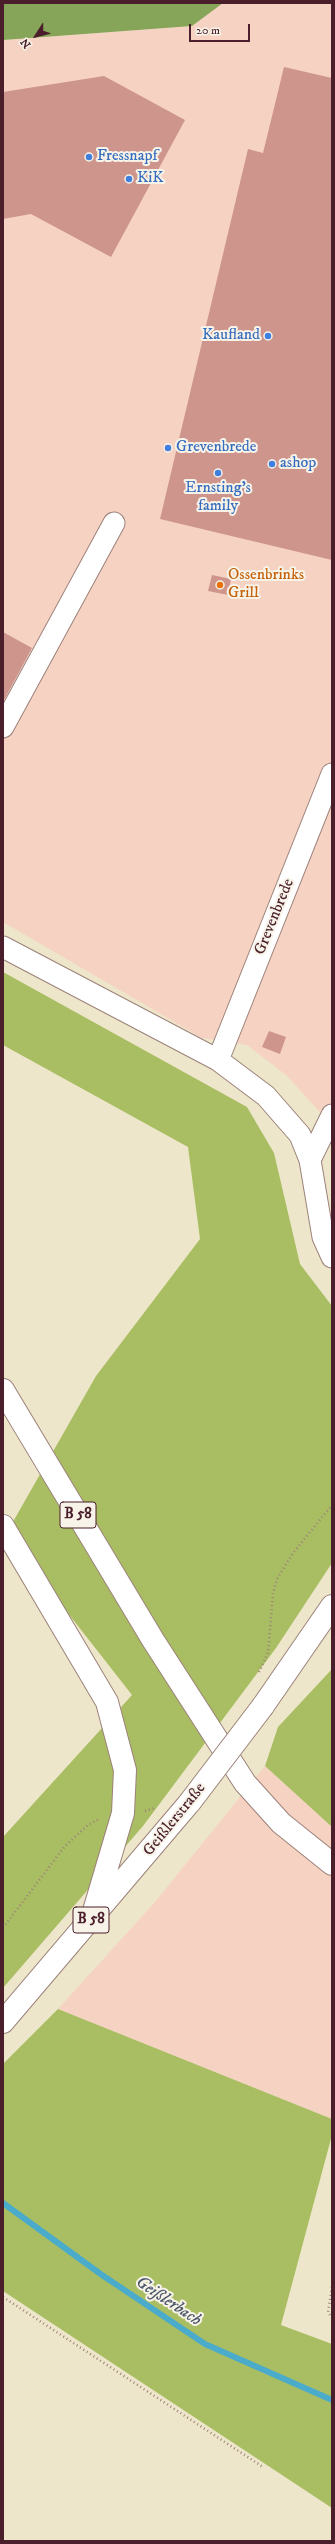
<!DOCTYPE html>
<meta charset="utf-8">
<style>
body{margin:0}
#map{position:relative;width:335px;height:2544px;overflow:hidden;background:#eee6ca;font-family:"IM FELL DW Pica",serif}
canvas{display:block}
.frame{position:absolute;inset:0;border:4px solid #4a1f2b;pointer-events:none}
.north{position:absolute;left:16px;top:16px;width:40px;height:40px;-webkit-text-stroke:3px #f7f3e8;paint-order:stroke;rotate:234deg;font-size:11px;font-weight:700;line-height:16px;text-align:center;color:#4a1f2b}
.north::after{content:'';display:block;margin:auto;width:14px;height:18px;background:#4a1f2b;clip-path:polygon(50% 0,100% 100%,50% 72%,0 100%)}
.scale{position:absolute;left:189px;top:24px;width:61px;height:18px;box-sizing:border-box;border:2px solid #4a1f2b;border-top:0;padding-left:5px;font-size:12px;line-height:14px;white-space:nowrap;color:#4a1f2b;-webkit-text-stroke:3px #f7f3e8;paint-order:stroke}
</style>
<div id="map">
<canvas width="335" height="2544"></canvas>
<div class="frame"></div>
<div class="north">N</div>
<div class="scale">20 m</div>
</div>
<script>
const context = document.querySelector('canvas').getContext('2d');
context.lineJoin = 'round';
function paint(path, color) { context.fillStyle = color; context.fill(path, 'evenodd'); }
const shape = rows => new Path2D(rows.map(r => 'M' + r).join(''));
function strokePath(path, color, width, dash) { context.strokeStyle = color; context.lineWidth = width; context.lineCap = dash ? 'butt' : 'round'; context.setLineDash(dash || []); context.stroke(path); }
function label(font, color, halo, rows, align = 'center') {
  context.font = font + ' "IM FELL DW Pica",serif'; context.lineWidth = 4; context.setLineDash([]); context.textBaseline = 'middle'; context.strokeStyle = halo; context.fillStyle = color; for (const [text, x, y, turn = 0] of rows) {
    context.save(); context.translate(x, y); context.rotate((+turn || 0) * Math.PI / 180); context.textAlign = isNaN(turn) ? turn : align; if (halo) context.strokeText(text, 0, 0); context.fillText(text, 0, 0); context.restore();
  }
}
const built = shape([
 [223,3,332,3,332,1125,286,1075,247,1045,202,1038,3,922,3,40,192,26],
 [265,1766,332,1827,332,2119,58,2009,155,1902]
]);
const green = shape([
 [3,972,247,1107,274,1153,300,1264,332,1306,332,1563,276,1648,143,1826,3,1988,3,1837,132,1695,6,1534,96,1376,200,1239,188,1147,3,1045],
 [332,1669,332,1827,265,1766,278,1727],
 [58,2009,332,2119,332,2135,281,2325,332,2344,332,2508,3,2291,3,2064]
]);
const forest = shape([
 [3,3,223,3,192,26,3,40]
]);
const stream = shape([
 [3,2203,102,2275,205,2344,332,2400]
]);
const building = shape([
 [284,67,332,78,332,560,160,519,248,149,263,153],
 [104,76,185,120,111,257,31,214,3,219,3,92],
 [212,575,231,579,228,595,208,591],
 [3,632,32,648,3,702],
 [269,1031,286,1037,280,1054,262,1047]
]);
const path = shape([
 [259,1672,268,1653,273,1593,277,1579,293,1553,332,1505],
 [145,1811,155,1808],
 [3,1928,65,1846,88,1825,99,1819],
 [332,2287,328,2312,332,2318],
 [3,2297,263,2467]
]);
const minor = shape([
 [3,727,114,523],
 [3,947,218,1060,266,1096,300,1135,310,1160,323,1237,332,1257],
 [218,1060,332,774],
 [310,1160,332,1115]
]);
const major = shape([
 [3,1390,153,1640,245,1783,281,1823,332,1864],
 [3,1526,107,1702,125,1770,123,1813,91,1921],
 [263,1706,332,1606],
 [3,2022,190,1802]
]);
const majorBridge = shape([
 [190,1802,263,1706]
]);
const markers = [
 [89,157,4,"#3f7fe0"],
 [129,179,4,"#3f7fe0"],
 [268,336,4,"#3f7fe0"],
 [168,448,4,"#3f7fe0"],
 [272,464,4,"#3f7fe0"],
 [218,473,4,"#3f7fe0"],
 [220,585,4,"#e8710a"]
];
const shields = [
 [78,1515,36],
 [91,1920,36]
];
const shieldNames = [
 ["B 58",78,1515],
 ["B 58",91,1920]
];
const shopNames = [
 ["Fressnapf",97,157],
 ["KiK",137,179],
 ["Kaufland",260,336,"right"],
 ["Grevenbrede",176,448],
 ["ashop",280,464],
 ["Ernsting's",218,489,"center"],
 ["family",218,507,"center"]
];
const foodNames = [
 ["Ossenbrinks",228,576],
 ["Grill",228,594]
];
const streetNames = [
 ["Grevenbrede",275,917,-68],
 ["Geißlerstraße",175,1820,-51]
];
const waterNames = [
 ["Geißlerbach",168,2302,34]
];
paint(built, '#f6d2c3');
paint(green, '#a9be63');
paint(forest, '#86a559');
strokePath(stream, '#4babca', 6);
paint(building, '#ce958d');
strokePath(minor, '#9c827a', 23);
strokePath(major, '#9c827a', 24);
strokePath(path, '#9c827a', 2.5, [1, 3]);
strokePath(minor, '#fff', 21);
strokePath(major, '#fff', 22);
strokePath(majorBridge, '#9c827a', 24, []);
strokePath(majorBridge, '#fff', 22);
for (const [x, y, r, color] of markers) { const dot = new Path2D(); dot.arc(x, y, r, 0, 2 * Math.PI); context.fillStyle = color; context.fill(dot); strokePath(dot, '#f7f3e8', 1.5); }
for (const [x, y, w] of shields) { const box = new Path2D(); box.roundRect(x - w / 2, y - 13, w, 26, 3); context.fillStyle = '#f7f3e8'; context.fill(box); strokePath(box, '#4a1f2b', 1); }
label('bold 15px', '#4a1f2b', null, shieldNames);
label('16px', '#366cbe', '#f7f3e8', shopNames, 'left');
label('16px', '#c56008', '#f7f3e8', foodNames, 'left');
label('16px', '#4a1f2b', '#f7f3e8', streetNames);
label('italic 17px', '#4a576b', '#f7f3e8', waterNames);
</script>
